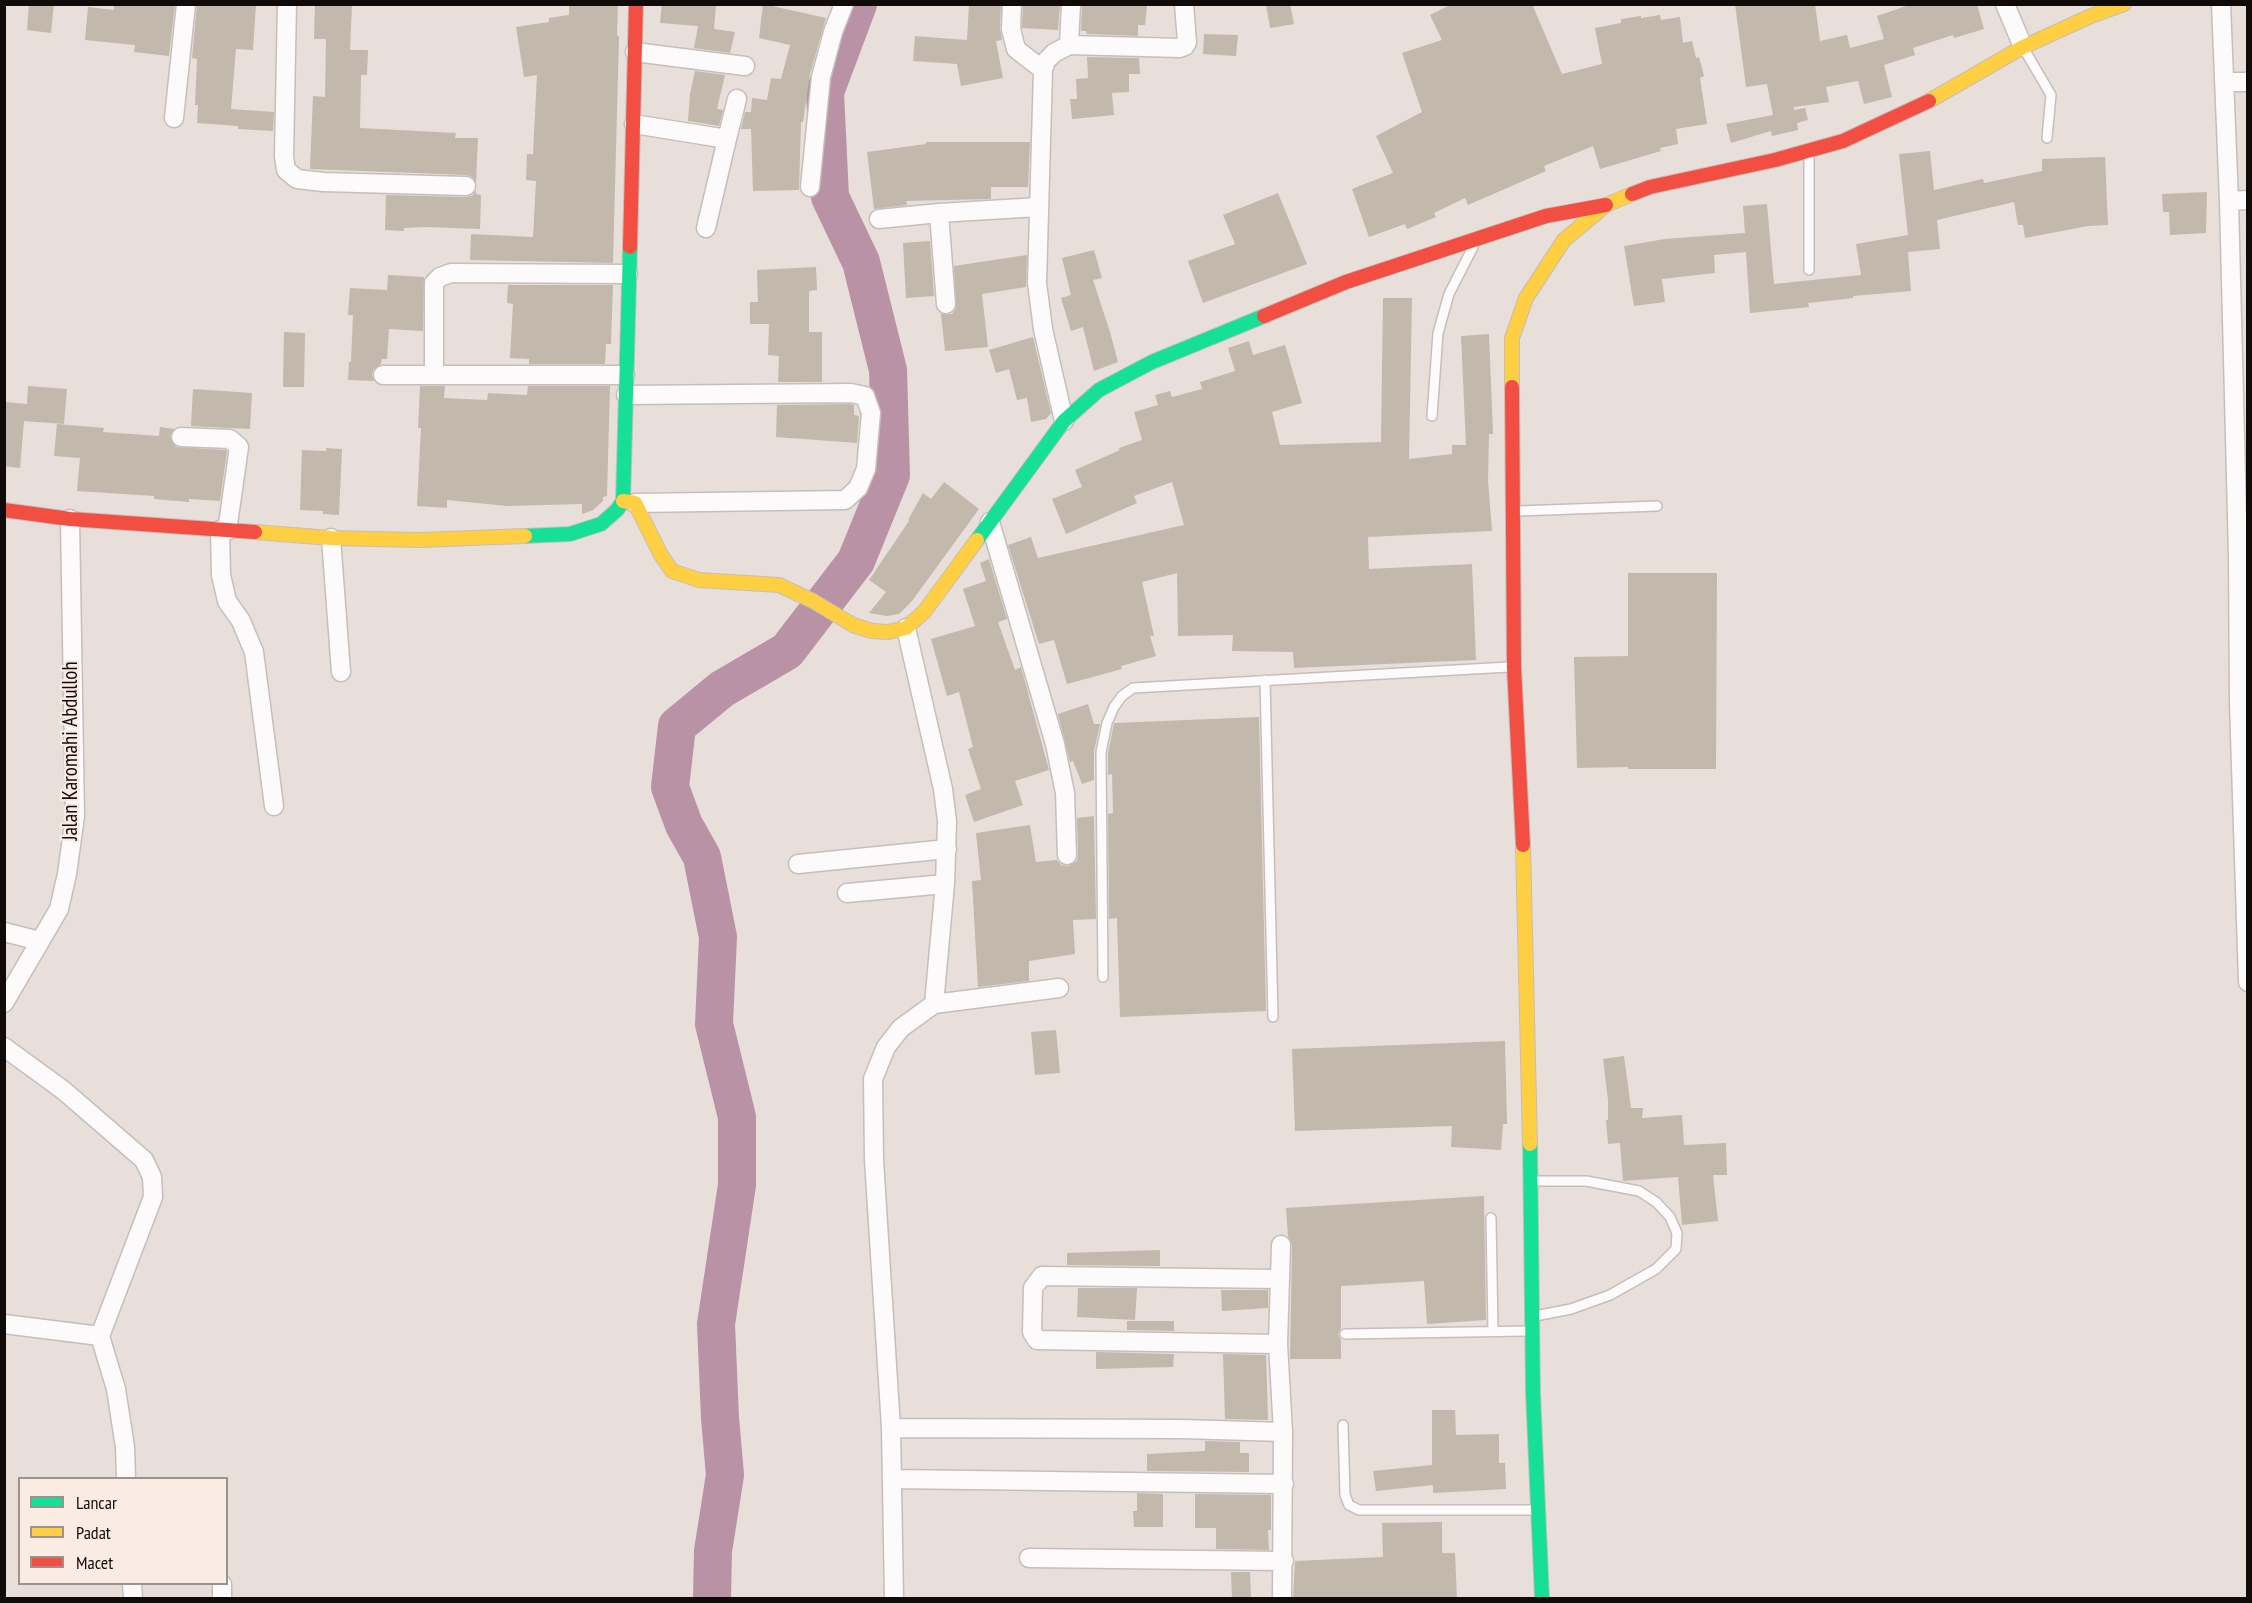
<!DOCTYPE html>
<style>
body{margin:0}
#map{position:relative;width:2252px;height:1603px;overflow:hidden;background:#e8dfdb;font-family:"PT Sans Narrow",sans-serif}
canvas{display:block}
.frame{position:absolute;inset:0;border:6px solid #100b08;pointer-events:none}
.legend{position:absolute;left:18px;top:1477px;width:210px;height:108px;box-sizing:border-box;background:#faebe3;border:2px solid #9c918b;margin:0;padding:8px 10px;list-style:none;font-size:18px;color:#100b08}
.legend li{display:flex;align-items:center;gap:12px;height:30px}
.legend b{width:30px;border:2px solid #9c918b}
</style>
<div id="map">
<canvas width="2252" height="1603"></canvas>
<div class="frame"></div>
<ul class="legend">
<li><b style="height:8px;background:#16e098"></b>Lancar</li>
<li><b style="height:8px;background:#ffcf43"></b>Padat</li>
<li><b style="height:8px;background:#f24e42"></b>Macet</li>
</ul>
</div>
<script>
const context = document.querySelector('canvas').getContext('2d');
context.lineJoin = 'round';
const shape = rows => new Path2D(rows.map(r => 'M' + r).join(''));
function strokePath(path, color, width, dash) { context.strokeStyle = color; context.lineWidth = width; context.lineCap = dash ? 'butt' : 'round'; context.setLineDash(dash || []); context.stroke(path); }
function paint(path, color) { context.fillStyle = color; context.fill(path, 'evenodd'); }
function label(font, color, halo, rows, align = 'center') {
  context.font = font + ' "PT Sans Narrow",sans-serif'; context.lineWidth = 4.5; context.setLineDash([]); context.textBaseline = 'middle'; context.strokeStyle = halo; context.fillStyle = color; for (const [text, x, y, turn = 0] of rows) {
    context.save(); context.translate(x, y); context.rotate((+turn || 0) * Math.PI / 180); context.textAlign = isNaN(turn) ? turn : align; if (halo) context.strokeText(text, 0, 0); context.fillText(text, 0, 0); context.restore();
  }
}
const river = shape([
 [712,1598,713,1551,725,1475,720,1418,716,1324,737,1185,737,1117,714,1024,718,937,702,857,684,825,670,787,677,726,722,689,787,651,856,561,891,475,888,370,861,262,830,197,825,92,858,4]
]);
const building = shape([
 [29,4,54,4,51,33,27,30],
 [114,4,175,4,169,56,134,52,135,45,85,40,88,7,114,10],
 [197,4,256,4,253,50,236,49,231,109,274,112,273,131,238,129,238,126,197,123,198,105,195,105,197,59,192,58],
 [315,4,352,4,350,50,368,50,367,75,361,75,360,128,456,133,455,138,478,138,476,183,472,177,466,175,310,169,313,96,325,97,326,39,314,39],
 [569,4,618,4,617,36,619,36,613,263,470,260,471,234,533,237,536,181,526,180,527,154,533,154,537,75,524,77,516,27,549,22,549,18,569,15],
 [662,4,716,5,714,29,735,32,730,53,694,48,698,26,660,23],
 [763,4,826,18,810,74,803,122,801,122,799,190,753,191,751,129,741,129,745,112,751,112,752,98,767,100,771,78,781,79,790,45,759,38],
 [969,4,1001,4,1000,29,1002,40,996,41,1003,78,961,86,957,64,913,61,915,36,967,40],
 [1023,4,1060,4,1058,30,1022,28],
 [1082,4,1147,6,1145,25,1138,25,1138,36,1087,34,1086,31,1081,31],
 [1266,4,1290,4,1294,24,1270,28],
 [1452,4,1532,4,1562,74,1602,64,1595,28,1621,23,1621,19,1641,16,1641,18,1660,15,1661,20,1680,17,1683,43,1692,41,1696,58,1699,57,1704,76,1700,78,1707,124,1676,129,1678,144,1660,148,1661,151,1600,169,1593,146,1544,166,1546,171,1468,205,1465,198,1434,213,1436,217,1407,229,1405,224,1369,237,1352,189,1393,173,1376,136,1422,112,1402,53,1442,40,1430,15],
 [1735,4,1815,4,1820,41,1847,35,1850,48,1884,39,1877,16,1912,4,1977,4,1984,29,1954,38,1953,35,1913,48,1915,55,1884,65,1892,97,1864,104,1858,81,1826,87,1829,102,1794,107,1794,110,1805,108,1808,120,1797,123,1798,130,1772,136,1771,131,1731,143,1726,124,1773,115,1767,84,1746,87],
 [1204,34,1238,35,1236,56,1203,54],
 [1087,57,1139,58,1140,74,1129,74,1129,92,1112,93,1114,115,1072,119,1070,99,1077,99,1076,79,1088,78],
 [695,71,725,75,717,109,723,110,719,126,688,121,690,94],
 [926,142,1030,142,1028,187,991,187,991,199,906,201,907,205,874,209,867,152,926,144],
 [1930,151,1934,190,1983,179,1984,183,2042,171,2042,159,2105,157,2108,225,2088,226,2025,238,2023,225,2018,225,2014,202,1937,220,1940,249,1908,252,1911,291,1853,296,1853,298,1808,303,1809,307,1750,313,1746,252,1714,255,1715,273,1662,279,1665,302,1634,306,1624,246,1665,239,1745,233,1743,206,1767,204,1774,284,1861,275,1856,244,1908,235,1899,154],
 [476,190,476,194,481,195,480,229,426,227,404,228,404,231,385,230,386,195,466,197,472,196],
 [2207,192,2206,233,2170,235,2169,212,2163,212,2162,194],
 [1278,193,1307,264,1203,303,1188,261,1235,244,1223,215],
 [930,241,934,296,906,298,903,243],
 [1094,250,1102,278,1093,280,1110,332,1118,362,1094,371,1083,327,1071,331,1061,298,1071,295,1062,258],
 [1027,255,1026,287,982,294,988,347,945,351,941,314,952,314,956,308,954,266],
 [816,267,817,290,809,291,809,332,822,332,822,382,778,382,779,356,768,355,769,324,750,324,750,302,758,302,757,270],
 [388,275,424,277,423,331,389,329,387,359,382,359,381,364,374,369,372,374,374,381,348,380,349,362,351,362,353,315,348,315,350,288,387,290],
 [508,285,613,285,611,344,606,344,605,364,529,364,529,359,510,358,513,304,507,303],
 [1383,298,1412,298,1409,459,1452,454,1452,445,1466,445,1461,336,1489,334,1493,434,1489,434,1488,481,1492,531,1368,537,1369,569,1472,564,1476,660,1294,668,1293,652,1232,651,1233,635,1178,636,1177,573,1142,582,1154,636,1150,636,1156,656,1121,666,1122,669,1067,684,1054,640,1039,644,1008,545,1031,537,1038,558,1184,525,1172,482,1134,496,1137,503,1066,534,1052,499,1082,487,1075,470,1120,450,1119,448,1142,440,1134,412,1158,405,1155,395,1170,391,1172,397,1202,389,1200,382,1235,371,1228,348,1249,341,1253,355,1285,345,1302,403,1272,412,1280,445,1381,442],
 [284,332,305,333,304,387,283,387],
 [1033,337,1051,413,1046,419,1031,422,1027,398,1017,400,1009,369,996,373,989,350],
 [28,386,67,389,64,424,24,421,20,468,4,466,4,402,27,404],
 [420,386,445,386,444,398,487,400,488,393,527,395,528,386,610,386,607,496,603,497,603,501,593,510,582,514,582,504,507,506,447,500,447,508,417,506,421,428,418,428],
 [193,389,252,393,250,429,191,426],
 [850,404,854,405,854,415,859,416,857,443,776,437,777,405],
 [57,424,104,428,103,432,159,436,160,427,174,429,170,437,176,447,226,450,227,451,220,501,189,499,189,502,154,499,154,496,77,491,80,458,54,456],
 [326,448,342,449,339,515,323,514,323,511,300,510,302,450,326,451],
 [944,482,979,509,912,601,899,614,887,616,869,613,886,592,869,580,909,521,908,520,923,493,931,499],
 [989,559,1007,619,998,622,1015,670,1021,667,1049,770,1015,781,1023,805,974,822,965,795,981,789,968,749,973,747,959,692,947,696,931,639,975,626,963,589,986,581,980,563],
 [1628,573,1717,573,1716,769,1628,769,1628,767,1577,768,1574,657,1628,656],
 [1088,704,1094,724,1100,724,1094,751,1094,780,1082,784,1073,761,1070,762,1058,714],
 [1259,717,1266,1011,1120,1017,1117,918,1109,919,1108,814,1113,813,1112,774,1108,775,1108,753,1114,723],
 [1094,816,1096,919,1073,920,1075,954,1029,961,1029,981,978,987,972,881,981,880,976,833,1030,825,1036,862,1057,860,1061,865,1068,866,1077,861,1078,855,1077,818],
 [1056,1030,1060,1073,1035,1075,1031,1032],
 [1505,1041,1507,1124,1503,1124,1501,1150,1451,1147,1452,1126,1295,1131,1292,1049],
 [1624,1056,1631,1108,1643,1108,1642,1118,1682,1115,1684,1145,1726,1143,1727,1175,1713,1175,1718,1221,1682,1225,1678,1177,1623,1181,1620,1143,1608,1144,1606,1120,1608,1120,1608,1100,1603,1059],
 [1484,1196,1486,1320,1427,1324,1424,1281,1341,1286,1341,1328,1338,1334,1341,1340,1341,1359,1290,1359,1292,1245,1288,1236,1286,1208],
 [1160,1250,1160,1266,1067,1265,1067,1253],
 [1078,1288,1137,1288,1135,1320,1077,1317],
 [1221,1290,1268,1290,1268,1308,1222,1311],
 [1127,1321,1174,1321,1174,1331,1127,1330],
 [1096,1352,1174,1354,1173,1367,1096,1369],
 [1223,1354,1266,1355,1268,1420,1225,1419],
 [1432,1410,1455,1410,1456,1435,1499,1434,1499,1463,1505,1463,1506,1489,1433,1493,1433,1485,1376,1491,1373,1471,1432,1465],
 [1205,1441,1240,1442,1240,1453,1249,1453,1249,1472,1147,1471,1147,1454,1205,1451],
 [1137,1493,1163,1494,1163,1527,1134,1527,1133,1511,1137,1511],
 [1195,1494,1271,1495,1271,1530,1268,1530,1269,1550,1216,1549,1216,1528,1195,1528],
 [1442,1522,1442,1553,1455,1553,1457,1599,1293,1599,1295,1561,1383,1557,1382,1523],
 [1231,1572,1250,1572,1251,1599,1232,1599]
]);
const lane = shape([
 [2024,49,2051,95,2047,138],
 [1809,270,1809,156],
 [1432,416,1438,333,1449,294,1473,247],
 [1518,511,1657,506],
 [1265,680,1273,1017],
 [1103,977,1101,752,1107,723,1114,707,1122,696,1133,688,1509,667],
 [1491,1218,1493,1331],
 [1535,1316,1571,1309,1610,1295,1656,1269,1676,1249,1677,1233,1670,1217,1656,1202,1639,1191,1586,1181,1536,1181],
 [1345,1334,1527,1331],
 [1343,1425,1345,1495,1349,1505,1359,1510,1534,1510]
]);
const street = shape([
 [287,4,284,156,286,170,297,179,323,182,466,186],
 [1012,4,1011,29,1016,49,1043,70],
 [2005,4,2023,47],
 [2221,4,2229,201,2238,555,2239,704,2248,982],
 [1069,45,1071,4],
 [635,52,745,66],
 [2224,82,2248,82],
 [174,118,186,4],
 [634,124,727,139,706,228],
 [727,139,737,99],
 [810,187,821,77,833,32,844,4],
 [2229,201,2248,200],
 [939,213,946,304],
 [879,219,939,213,1039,207],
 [434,373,434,283,440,277,451,273,628,274],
 [383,375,625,375],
 [626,395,851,393,865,396,871,413,866,469,858,488,845,500,635,503],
 [1064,421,1043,329,1037,283,1043,70,1046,61,1054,53,1069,45,1180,48,1185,46,1187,42,1184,4],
 [181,437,230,439,239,447,227,531],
 [990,522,1055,744,1065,793,1067,855],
 [220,530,221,575,227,601,241,621,254,652,274,806],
 [331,538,341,672],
 [798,864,947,849],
 [847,893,945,884],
 [4,932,40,941],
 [4,1003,59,909,67,874,75,816,70,519],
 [934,1004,1059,988],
 [4,1047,63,1090,144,1160,152,1177,153,1197,100,1336,116,1389,125,1447,126,1478],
 [1281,1245,1278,1344,1283,1432,1282,1598],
 [4,1324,100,1336],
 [1278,1344,1037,1340,1032,1332,1033,1288,1042,1276,1279,1279],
 [891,1428,1182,1429,1283,1432],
 [892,1479,1284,1484],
 [1029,1558,1284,1561],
 [132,1584,133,1598],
 [222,1598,222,1584],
 [894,1598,891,1428,874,1160,873,1079,886,1047,901,1028,934,1004,945,884,947,821,943,789,906,628]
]);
const fast = shape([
 [525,536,570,534,601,524,617,510,623,501,630,247],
 [977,540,1064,421,1099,390,1152,362,1264,316],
 [1530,1144,1533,1393,1542,1598]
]);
const slow = shape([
 [1929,101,2023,47,2091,16,2124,4],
 [1512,387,1512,338,1526,298,1564,240,1606,205,1632,194],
 [623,501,635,503,661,555,672,571,699,580,779,585,813,601,853,625,872,631,888,632,906,628,924,612,977,540],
 [255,532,331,538,419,540,525,536],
 [1523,845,1530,1144]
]);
const jam = shape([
 [1632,194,1650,187,1775,160,1843,141,1929,101],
 [630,247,636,4],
 [1264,316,1346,282,1546,216,1606,205],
 [1512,387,1514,667,1523,845],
 [4,510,70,519,255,532]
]);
const streetNames = [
 ["Jalan Karomahi Abdulloh",71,751,-90]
];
strokePath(river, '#ba92a6', 38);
paint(building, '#c2b8ac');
strokePath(lane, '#c5beba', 12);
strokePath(street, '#c5beba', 21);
strokePath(fast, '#c5beba', 16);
strokePath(slow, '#c5beba', 16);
strokePath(jam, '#c5beba', 16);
strokePath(lane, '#fcfafa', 9);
strokePath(street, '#fcfafa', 18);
strokePath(fast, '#16e098', 14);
strokePath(slow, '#ffcf43', 14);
strokePath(jam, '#f24e42', 14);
label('21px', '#100b08', '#faebe3', streetNames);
</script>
